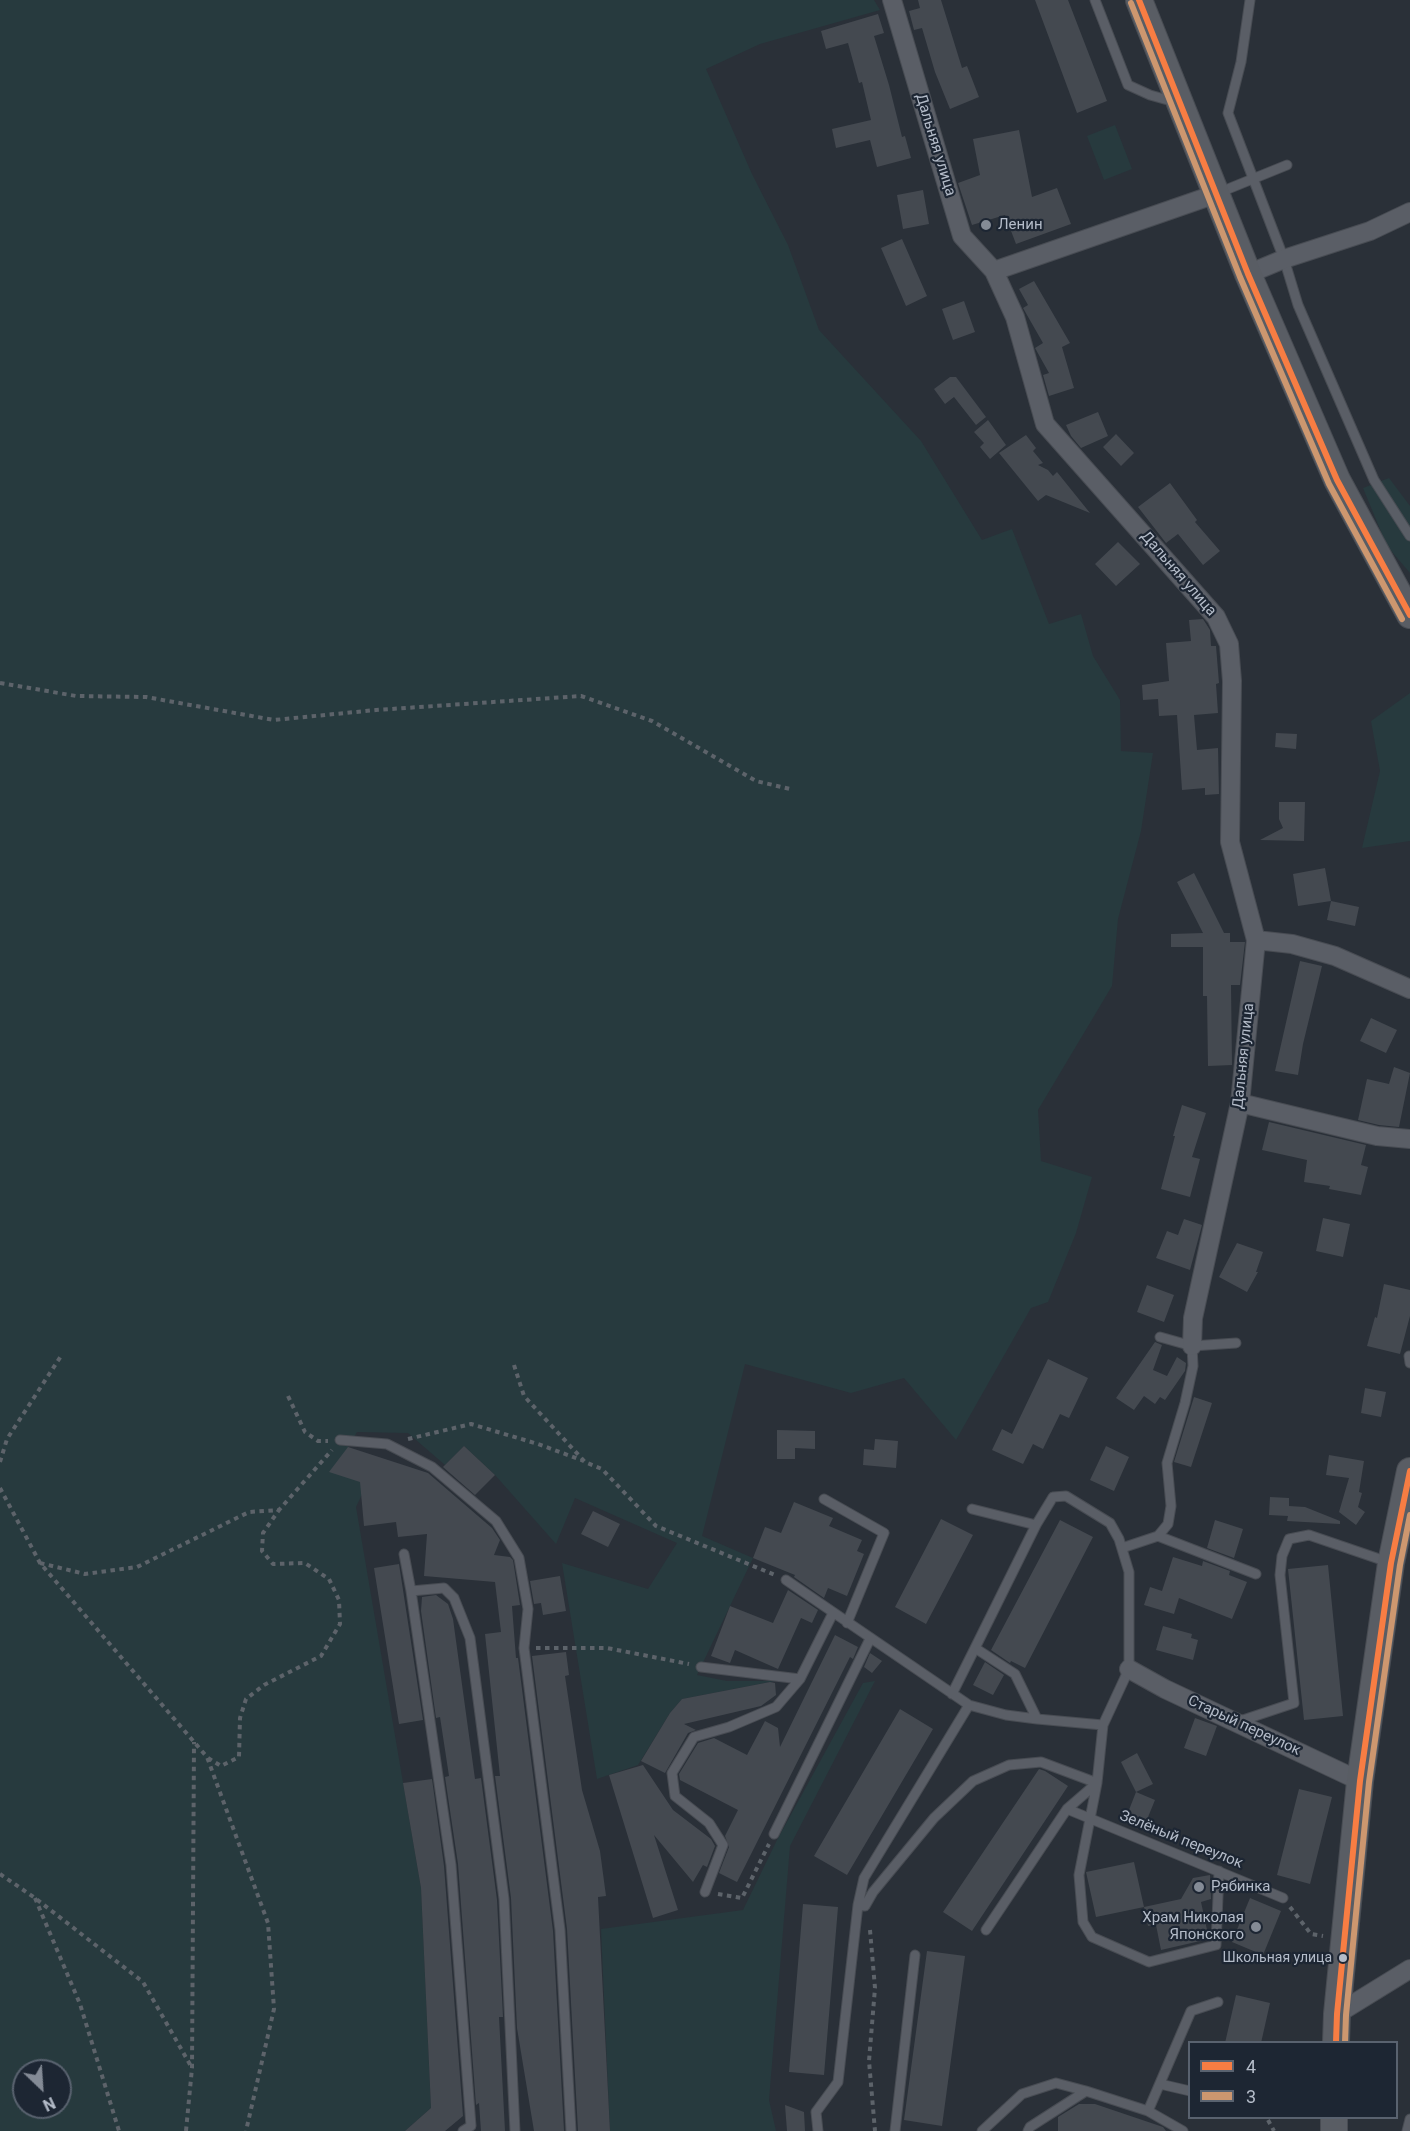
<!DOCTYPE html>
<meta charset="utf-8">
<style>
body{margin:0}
#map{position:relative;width:1410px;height:2131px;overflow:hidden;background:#2a3038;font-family:Roboto,sans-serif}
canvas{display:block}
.legend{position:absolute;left:1188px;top:2041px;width:210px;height:78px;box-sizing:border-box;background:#1d2633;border:2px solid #59626f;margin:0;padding:8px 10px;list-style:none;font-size:18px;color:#b4bcc9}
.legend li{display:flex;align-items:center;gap:12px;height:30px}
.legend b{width:30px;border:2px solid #59626f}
.north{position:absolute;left:12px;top:2059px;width:60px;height:60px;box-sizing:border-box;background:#1d2633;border:2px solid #59626f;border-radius:50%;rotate:155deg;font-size:16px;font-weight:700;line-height:24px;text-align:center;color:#b4bcc9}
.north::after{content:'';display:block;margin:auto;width:21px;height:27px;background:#848b96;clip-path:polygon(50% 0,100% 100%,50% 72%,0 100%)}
</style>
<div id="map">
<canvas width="1410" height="2131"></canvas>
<ul class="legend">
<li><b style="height:8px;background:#f77d43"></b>4</li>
<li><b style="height:8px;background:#cd976f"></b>3</li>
</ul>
<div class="north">N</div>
</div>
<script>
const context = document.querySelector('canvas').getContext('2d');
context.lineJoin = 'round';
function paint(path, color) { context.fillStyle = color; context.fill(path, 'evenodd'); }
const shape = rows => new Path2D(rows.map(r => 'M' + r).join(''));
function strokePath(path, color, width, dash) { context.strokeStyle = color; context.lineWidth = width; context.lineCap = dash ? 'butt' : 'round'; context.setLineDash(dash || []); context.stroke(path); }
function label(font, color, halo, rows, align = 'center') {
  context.font = font + ' Roboto,sans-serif'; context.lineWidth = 4.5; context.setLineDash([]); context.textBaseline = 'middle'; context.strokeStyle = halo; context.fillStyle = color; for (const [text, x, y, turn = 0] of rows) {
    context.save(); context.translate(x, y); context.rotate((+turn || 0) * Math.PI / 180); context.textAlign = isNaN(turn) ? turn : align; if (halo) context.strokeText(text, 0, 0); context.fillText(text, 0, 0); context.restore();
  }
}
const green = shape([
 [0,0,874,0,880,10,760,44,706,69,752,174,788,245,819,330,921,441,982,540,1012,529,1049,624,1081,614,1093,656,1120,700,1121,751,1153,753,1141,831,1118,919,1112,986,1038,1110,1041,1161,1092,1177,1076,1233,1048,1302,1031,1308,956,1440,904,1378,851,1393,745,1364,702,1536,753,1558,697,1675,727,1681,775,1681,682,1699,670,1713,638,1765,597,1779,562,1563,648,1589,677,1543,575,1498,556,1544,495,1475,464,1446,445,1465,408,1433,357,1432,348,1447,367,1484,356,1507,421,1888,431,2108,405,2131,0,2131],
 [24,2071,60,2071,60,2107,24,2107],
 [1115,125,1132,169,1104,180,1087,136],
 [1389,478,1410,506,1410,573,1387,546,1363,488],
 [1410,693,1410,841,1362,848,1380,771,1371,721],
 [875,1681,790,1846,769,2100,776,2131,610,2131,601,1929,743,1910,777,1840,863,1683]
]);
const building = shape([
 [918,0,941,0,962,68,967,66,979,97,950,109,935,72,922,28,914,30,909,11,920,8],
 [1035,0,1068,0,1107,101,1077,113],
 [878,14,884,33,874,36,889,85,902,137,905,136,911,158,877,167,870,140,836,148,832,129,871,120,862,82,859,83,848,43,826,49,821,31],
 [1019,130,1032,197,1057,188,1071,224,1016,244,1005,215,972,225,958,183,980,175,973,139],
 [923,190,929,224,903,229,897,195],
 [902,239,927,296,906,306,881,248],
 [1034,281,1070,343,1062,347,1074,388,1049,396,1043,375,1049,373,1035,348,1043,343,1023,308,1028,305,1019,289],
 [964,301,975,332,953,340,942,309],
 [950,377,956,377,986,417,976,425,954,397,945,404,934,389],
 [1098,412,1108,436,1081,448,1071,436,1066,425],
 [988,420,1006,445,990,459,980,447,984,443,974,432],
 [1116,434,1134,453,1121,466,1103,447],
 [1026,435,1036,448,1033,451,1043,463,1038,465,1048,470,1053,476,1057,472,1090,513,1046,495,1038,501,999,453],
 [1170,483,1197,520,1195,522,1220,551,1203,565,1178,534,1166,543,1138,507],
 [1118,542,1140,564,1116,586,1095,564],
 [1203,619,1210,630,1211,646,1216,646,1219,683,1216,684,1218,713,1194,715,1197,750,1218,748,1219,794,1205,795,1205,788,1182,790,1177,715,1159,716,1158,699,1143,700,1142,685,1169,681,1166,643,1191,641,1189,620],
 [1276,733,1297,734,1296,749,1275,747],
 [1279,802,1305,802,1304,841,1260,840,1283,828,1279,819],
 [1325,868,1331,901,1298,906,1293,874],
 [1194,873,1224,933,1230,933,1230,942,1245,942,1240,985,1231,985,1232,1065,1208,1066,1207,996,1203,996,1203,947,1171,947,1171,934,1203,933,1177,882],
 [1331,901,1359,907,1355,926,1327,920],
 [1300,961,1322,966,1303,1044,1298,1075,1275,1071],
 [1371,1018,1397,1030,1386,1053,1360,1041],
 [1394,1067,1410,1073,1399,1127,1379,1125,1358,1120,1367,1079,1389,1084],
 [1182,1105,1206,1113,1192,1157,1200,1159,1190,1197,1161,1189,1175,1136,1173,1136],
 [1269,1122,1366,1145,1361,1165,1368,1167,1361,1195,1329,1189,1330,1186,1304,1182,1307,1160,1262,1150],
 [1323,1218,1350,1224,1343,1257,1316,1251],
 [1184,1219,1202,1225,1190,1270,1156,1258,1167,1231,1178,1235],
 [1237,1243,1263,1252,1256,1272,1258,1272,1247,1292,1219,1277],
 [1384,1284,1410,1290,1410,1316,1400,1354,1367,1346,1375,1317,1377,1318],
 [1147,1285,1174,1295,1164,1322,1137,1312],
 [1155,1342,1162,1345,1153,1370,1167,1376,1177,1357,1186,1363,1185,1371,1165,1400,1160,1397,1155,1404,1144,1396,1134,1410,1116,1398],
 [1048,1359,1088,1378,1069,1418,1060,1414,1043,1449,1033,1444,1023,1464,992,1450,1002,1429,1012,1434],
 [1365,1388,1386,1392,1381,1417,1361,1413],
 [1194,1397,1212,1403,1191,1467,1174,1462],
 [777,1430,815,1431,815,1449,795,1448,795,1459,777,1459],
 [875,1439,898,1441,896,1468,863,1465,864,1449,874,1450],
 [464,1446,495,1475,475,1495,443,1467],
 [1106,1446,1129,1457,1114,1491,1090,1480],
 [348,1447,428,1473,492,1528,500,1540,494,1555,510,1557,513,1560,520,1605,512,1606,516,1658,518,1658,553,1931,564,2131,534,2131,517,2028,511,1898,495,1776,500,1776,485,1634,501,1632,495,1582,424,1576,427,1534,398,1537,396,1522,364,1526,360,1482,329,1472],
 [1329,1455,1364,1461,1359,1492,1362,1493,1358,1507,1365,1512,1356,1525,1339,1512,1349,1478,1326,1475],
 [1270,1497,1289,1498,1289,1506,1305,1507,1340,1521,1340,1524,1287,1521,1288,1516,1269,1515],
 [794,1502,833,1518,829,1526,862,1540,857,1551,864,1554,847,1596,828,1588,824,1598,794,1577,795,1575,753,1558,765,1527,781,1533],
 [593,1511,620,1524,608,1547,581,1534],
 [941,1519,973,1535,926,1624,895,1607],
 [1060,1520,1093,1537,1025,1668,1011,1661,1010,1663,991,1650],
 [1215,1520,1243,1529,1234,1558,1207,1548],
 [1173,1557,1202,1566,1203,1561,1230,1571,1229,1575,1247,1582,1232,1619,1179,1598,1174,1614,1144,1605,1150,1587,1162,1591],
 [399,1564,423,1720,399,1724,374,1568],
 [1328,1565,1343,1716,1304,1720,1288,1569],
 [560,1576,566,1611,543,1615,541,1603,534,1604,530,1581],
 [788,1590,818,1610,812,1623,801,1618,778,1669,735,1650,730,1663,711,1656,730,1606,773,1623],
 [436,1595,448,1604,453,1619,475,1779,481,1778,497,1900,503,2017,499,2017,505,2131,481,2131,479,2103,476,2105,458,1864,445,1777,449,1776,440,1717,436,1718,421,1611,422,1597],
 [1163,1626,1192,1634,1191,1638,1198,1640,1193,1660,1156,1650],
 [835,1635,858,1647,853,1659,850,1657,737,1882,719,1873,729,1847,725,1836,738,1810,680,1780,679,1774,698,1743,714,1738,747,1755,765,1721,778,1728,780,1747],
 [566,1652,569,1675,565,1676,582,1790,600,1851,606,1896,598,1897,610,2131,578,2131,567,1929,532,1656],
 [870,1653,882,1661,872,1673,864,1667],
 [985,1662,1004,1675,993,1695,973,1685],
 [770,1682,775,1683,776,1695,761,1706,684,1724,696,1730,688,1733,665,1773,641,1761,670,1713,682,1699],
 [900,1709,933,1729,847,1875,814,1856],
 [1195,1718,1217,1726,1206,1756,1184,1748],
 [1137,1753,1153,1784,1136,1792,1121,1762],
 [643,1765,673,1810,711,1839,715,1846,707,1867,703,1865,693,1882,654,1835,678,1910,653,1918,609,1775],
 [1039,1769,1045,1771,1068,1786,972,1931,943,1912],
 [432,1779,444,1866,463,2116,445,2131,405,2131,431,2108,421,1888,403,1783],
 [1299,1789,1332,1797,1310,1884,1277,1875],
 [1136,1792,1155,1800,1146,1822,1127,1815],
 [1134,1862,1144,1907,1096,1917,1086,1872],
 [1210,1875,1211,1899,1201,1902,1209,1939,1161,1950,1156,1925,1148,1926,1144,1907,1181,1899,1193,1878],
 [1250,1898,1281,1911,1263,1955,1232,1942],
 [803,1904,838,1907,824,2075,789,2072],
 [927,1951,965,1956,942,2126,904,2120],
 [1236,1995,1270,2003,1261,2043,1225,2043],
 [1079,2104,1095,2104,1163,2127,1166,2131,1058,2131,1058,2117],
 [785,2105,804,2112,805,2131,787,2131]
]);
const path = shape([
 [0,683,76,696,146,697,274,720,376,710,581,696,652,721,756,781,790,789],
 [514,1365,524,1396,585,1462,602,1469,656,1526,775,1575],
 [288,1396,305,1432,318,1441,328,1441],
 [408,1439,471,1424,538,1444,584,1461],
 [0,1462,7,1439,61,1356],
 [0,1488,40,1563,207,1757,268,1923,274,2009,246,2131],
 [40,1563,85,1574,137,1567,249,1512,279,1510,332,1450],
 [536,1648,607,1648,689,1664],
 [208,1758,221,1766,239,1757,240,1718,246,1699,264,1685,321,1656,340,1624,339,1600,329,1579,305,1563,273,1564,262,1551,263,1533,279,1510],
 [0,1874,35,1898,143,1982,192,2068],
 [718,1894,742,1898,769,1844],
 [35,1898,80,2004,119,2131],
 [1290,1907,1311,1934,1323,1936],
 [870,1930,875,1988,869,2061,875,2131],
 [1268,2120,1274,2131],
 [186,2131,192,2068,194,1742]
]);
const lane = shape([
 [1095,0,1128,85,1150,95,1175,102],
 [1250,0,1241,62,1228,113,1284,259,1298,305,1374,480,1410,536],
 [1218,193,1287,165],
 [1160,1337,1192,1346,1236,1343],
 [1409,1356,1410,1363],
 [340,1440,387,1444,432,1467,496,1521,519,1558,528,1609,524,1648,560,1930,571,2131],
 [824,1499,884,1533,847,1623],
 [972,1509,1036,1525],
 [1158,1536,1168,1524,1171,1506,1167,1463,1185,1403,1193,1366,1192,1346],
 [1122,1548,1158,1536,1256,1574],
 [404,1554,411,1591,444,1588,454,1598,470,1638,504,1899,515,2131],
 [786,1580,969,1705,1006,1715,1037,1719],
 [411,1591,451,1865,471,2126,463,2131],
 [701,1667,800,1679],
 [952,1694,975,1648],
 [1237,1722,1294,1703,1280,1575,1282,1556,1289,1539,1309,1535,1388,1562],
 [1103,1725,1037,1719,1015,1674,975,1648,1036,1525,1053,1497,1066,1496,1110,1523,1119,1539,1129,1572,1129,1669,1103,1725,1097,1783,1079,1875,1083,1922,1092,1937,1149,1962,1216,1945,1219,1871],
 [1067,1809,1283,1898],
 [774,1834,870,1639],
 [705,1892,723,1845,709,1823,675,1796,672,1773,694,1737,729,1727,776,1707,800,1679,833,1613],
 [858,1905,865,1906,873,1892,934,1818,973,1781,1009,1765,1041,1762,1097,1783,1067,1809,986,1930],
 [1160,2084,1190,2091],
 [1148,2111,1191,2011,1218,2002],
 [818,2131,816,2112,838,2082,858,1905,864,1878,969,1705],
 [895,2131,915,1955],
 [982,2131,1022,2094,1056,2083,1086,2091,1148,2111,1183,2131],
 [1028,2131,1030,2127,1086,2091],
 [1407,2131,1410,2119]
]);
const street = shape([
 [892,0,962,236,994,271,1015,317,1045,424,1216,617,1229,644,1232,681,1230,842,1256,940,1240,1103,1193,1318,1192,1346],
 [994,271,1216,194],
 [1248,274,1284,259,1370,231,1410,212],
 [1256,940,1292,944,1335,956,1410,989],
 [1240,1103,1377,1136,1410,1139],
 [1129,1669,1165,1689,1360,1781],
 [1337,2014,1410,1969]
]);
const secondary = shape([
 [1139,0,1248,274,1337,480,1410,615],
 [1336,2042,1337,2014,1360,1781,1391,1563,1410,1471],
 [1334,2131,1334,2118]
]);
const bus1 = shape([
 [1139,0,1248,274,1337,480,1410,615],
 [1336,2042,1337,2014,1360,1781,1391,1563,1410,1471]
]);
const bus2 = shape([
 [1131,3,1240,277,1329,484,1402,619],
 [1345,2042,1346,2015,1369,1782,1400,1565,1410,1515]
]);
const markers = [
 [986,225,6,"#848b96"],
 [1199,1887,6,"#848b96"],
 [1256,1927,6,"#848b96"],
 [1343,1958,5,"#b4bcc9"]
];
const busNames = [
 ["Школьная улица",1332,1958]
];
const streetNames = [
 ["Дальняя улица",935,145,73],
 ["Дальняя улица",1178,574,49],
 ["Дальняя улица",1244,1056,-84],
 ["Старый переулок",1244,1726,25],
 ["Зелёный переулок",1181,1840,22]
];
const poiNames = [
 ["Ленин",998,225],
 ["Рябинка",1211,1887],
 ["Храм Николая",1244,1918,"right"],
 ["Японского",1244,1935,"right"]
];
paint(green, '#273a3e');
paint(building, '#444950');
strokePath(lane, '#484c53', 11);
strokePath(street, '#484c53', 20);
strokePath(secondary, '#484c53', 28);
strokePath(path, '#5d636a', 4, [4.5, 4.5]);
strokePath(lane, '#5a5e66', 9);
strokePath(street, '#5a5e66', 18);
strokePath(secondary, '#595d64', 26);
strokePath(bus1, '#f77d43', 6);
strokePath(bus2, '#cd976f', 6);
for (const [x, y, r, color] of markers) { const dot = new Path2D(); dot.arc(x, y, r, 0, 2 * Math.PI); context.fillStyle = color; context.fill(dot); strokePath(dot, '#1d2633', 2); }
label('14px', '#b4bcc9', '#1d2633', busNames, 'right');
label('15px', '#b4bcc9', '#1d2633', streetNames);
label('15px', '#b4bcc9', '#1d2633', poiNames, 'left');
</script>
